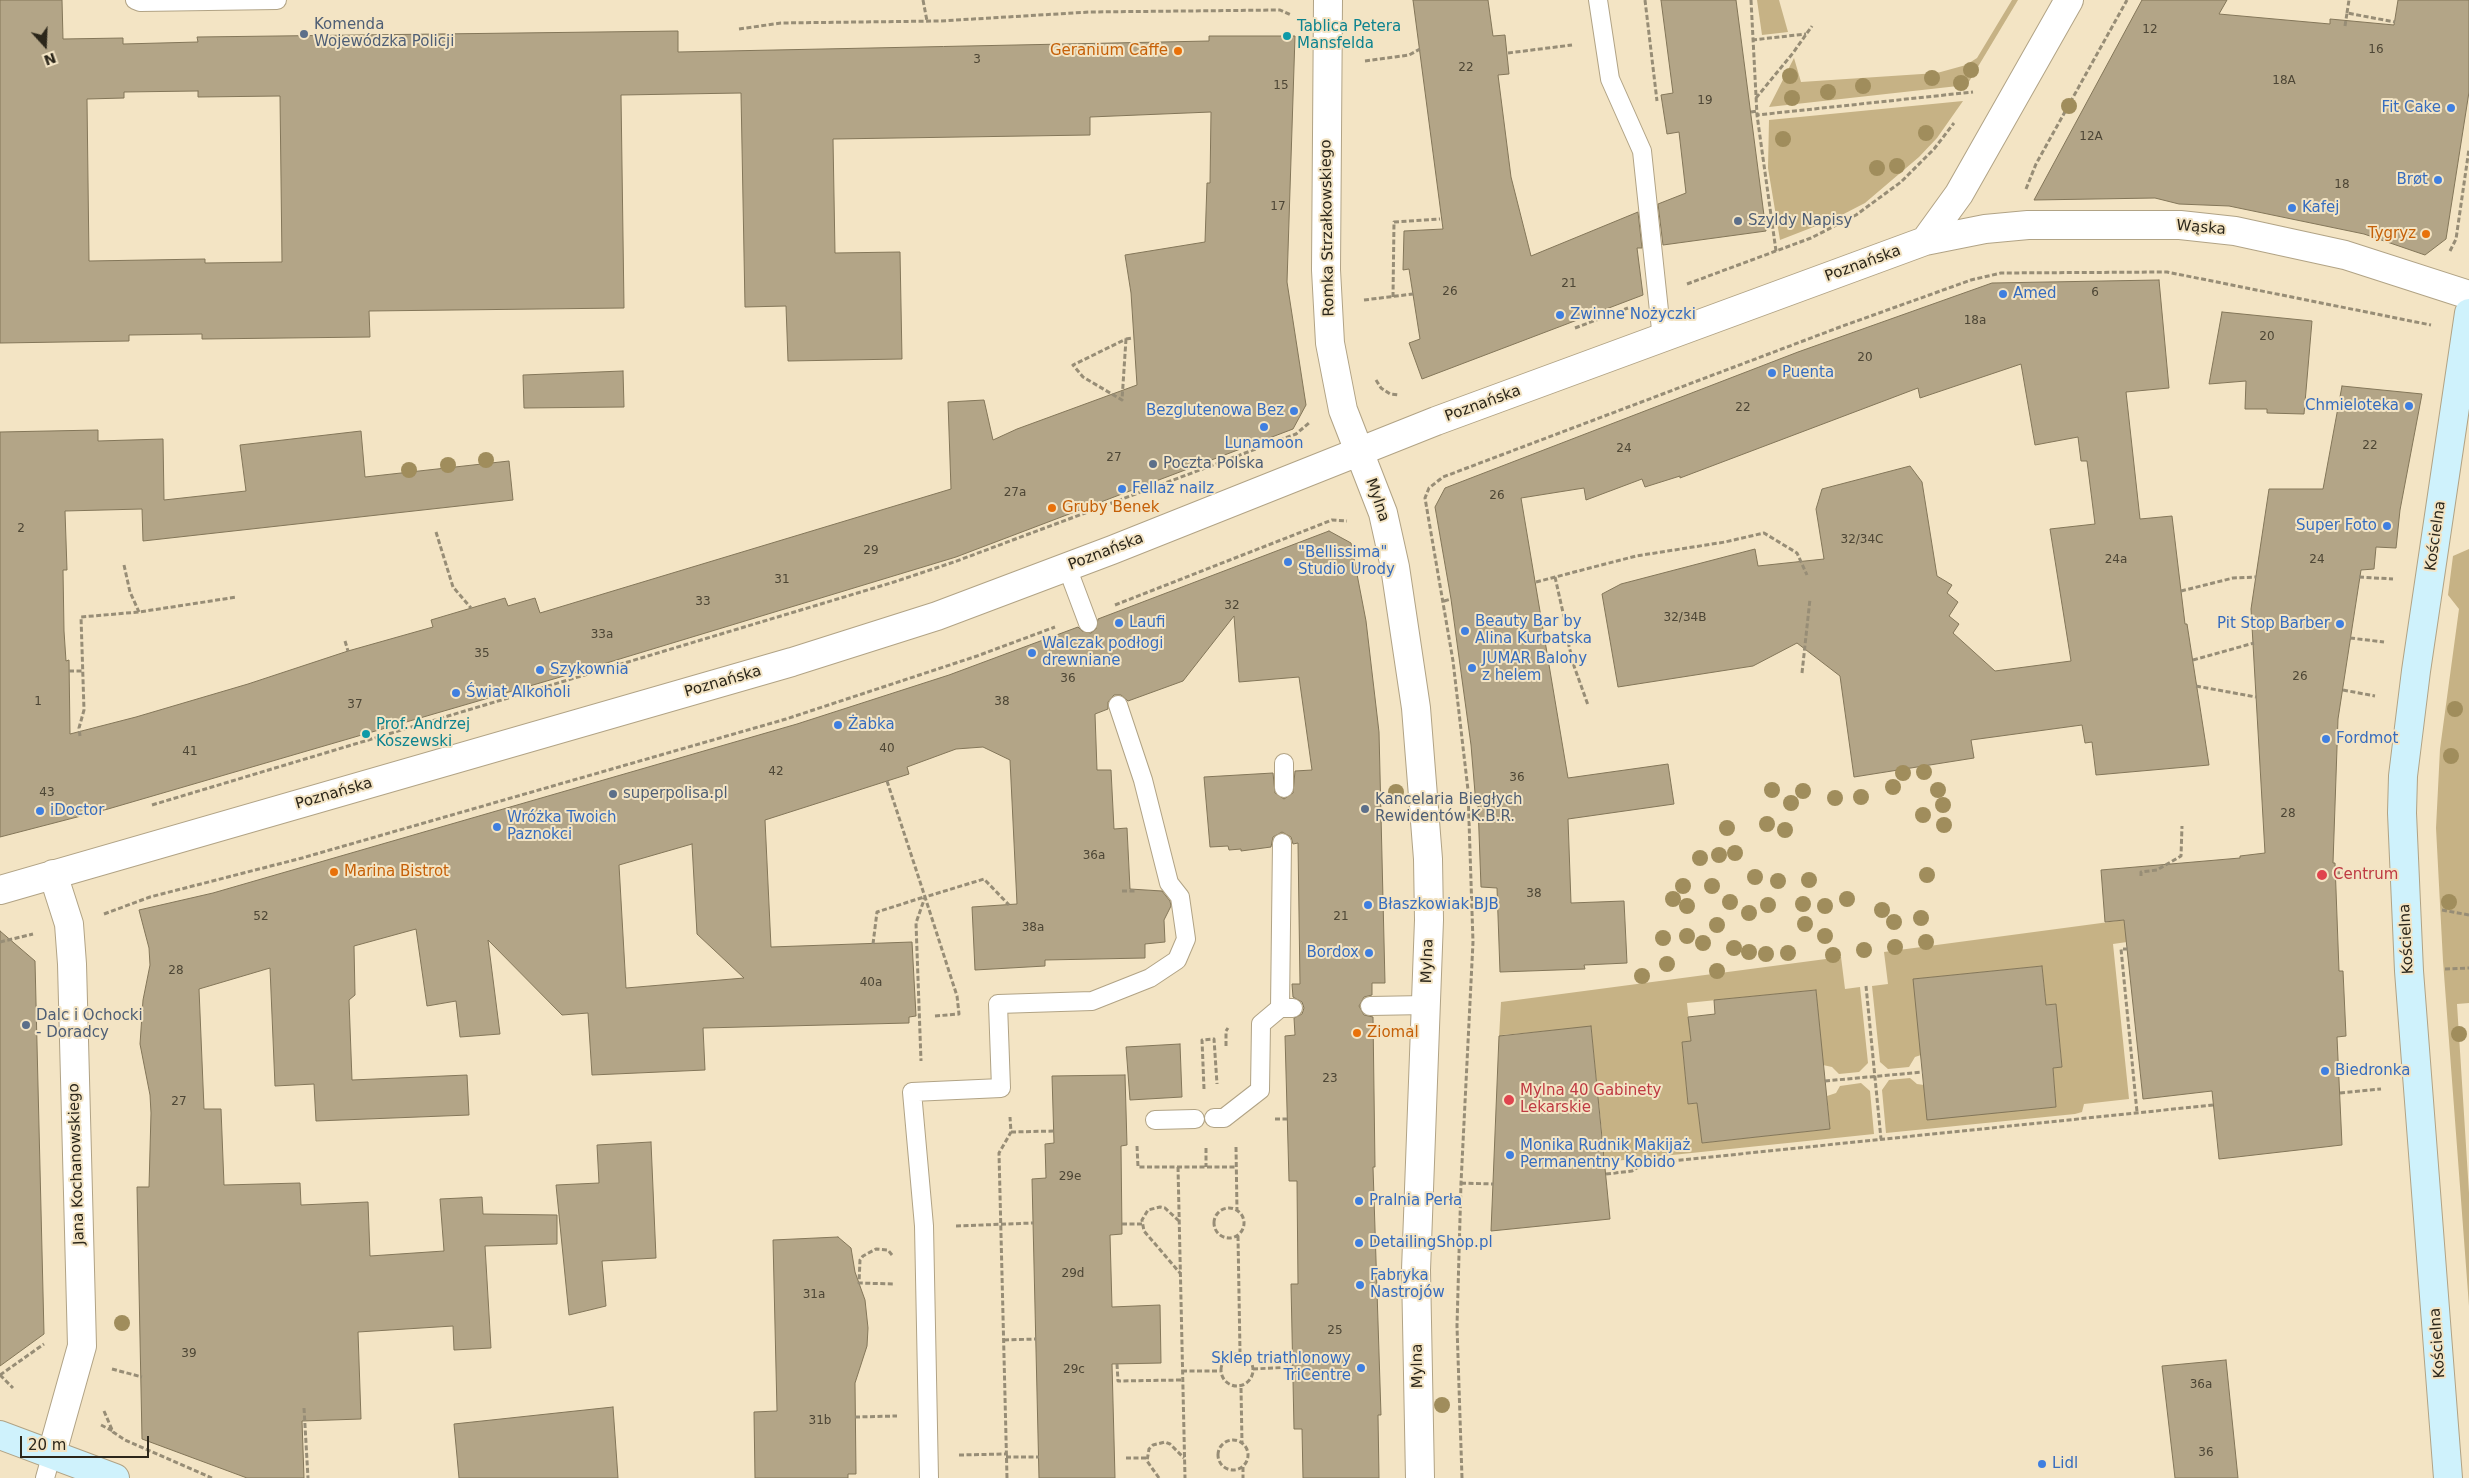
<!DOCTYPE html>
<meta charset="utf-8">
<style>
body{margin:0}
#map{position:relative;width:2469px;height:1478px;overflow:hidden;background:#f3e4c4;font-family:"DejaVu Sans",sans-serif}
canvas{display:block}
.north{position:absolute;left:20px;top:20px;width:50px;height:50px;-webkit-text-stroke:4px #f3e4c4;paint-order:stroke;rotate:160deg;font-size:14px;font-weight:700;line-height:20px;text-align:center;color:#2b261a}
.north::after{content:'';display:block;margin:auto;width:18px;height:22px;background:#2b261a;clip-path:polygon(50% 0,100% 100%,50% 72%,0 100%)}
.scale{position:absolute;left:20px;top:1436px;width:129px;height:22px;box-sizing:border-box;border:2px solid #2b261a;border-top:0;padding-left:6px;font-size:15px;line-height:18px;white-space:nowrap;color:#2b261a;-webkit-text-stroke:4px #f3e4c4;paint-order:stroke}
</style>
<div id="map">
<canvas width="2469" height="1478"></canvas>
<div class="north">N</div>
<div class="scale">20 m</div>
</div>
<script>
const context = document.querySelector('canvas').getContext('2d');
context.lineJoin = 'round';
function paint(path, color) { context.fillStyle = color; context.fill(path, 'evenodd'); }
const shape = rows => new Path2D(rows.map(r => 'M' + r).join(''));
function strokePath(path, color, width, dash) { context.strokeStyle = color; context.lineWidth = width; context.lineCap = dash ? 'butt' : 'round'; context.setLineDash(dash || []); context.stroke(path); }
function label(font, color, halo, rows, align = 'center') {
  context.font = font + ' "DejaVu Sans",sans-serif'; context.lineWidth = 4; context.setLineDash([]); context.textBaseline = 'middle'; context.strokeStyle = halo; context.fillStyle = color; for (const [text, x, y, turn = 0] of rows) {
    context.save(); context.translate(x, y); context.rotate((+turn || 0) * Math.PI / 180); context.textAlign = isNaN(turn) ? turn : align; if (halo) context.strokeText(text, 0, 0); context.fillText(text, 0, 0); context.restore();
  }
}
const green = shape([
 [1757,0,1779,0,1788,32,1762,35],
 [2012,0,2018,0,1967,85,1769,107,1794,58,1801,82,1937,73,1966,65,1977,58],
 [1963,101,1937,138,1919,157,1865,203,1834,219,1780,240,1768,168,1769,120],
 [2469,549,2469,1003,2457,1004,2469,1193,2469,1306,2443,961,2436,828,2440,749,2459,609,2448,595,2453,556],
 [2124,920,2127,942,2113,944,2129,1099,2084,1104,2082,1112,2075,1114,1886,1133,1882,1090,1889,1080,1910,1078,1917,1084,1924,1085,1928,1119,2056,1107,2053,1068,2062,1066,2056,1004,2046,1005,2042,966,1914,979,1921,1055,1915,1057,1909,1067,1888,1069,1880,1062,1872,986,1888,984,1884,952],
 [1841,957,1845,989,1860,987,1868,1063,1859,1072,1839,1074,1832,1067,1823,1065,1816,990,1687,1003,1691,1041,1682,1042,1688,1104,1697,1103,1702,1143,1830,1129,1827,1096,1836,1093,1840,1086,1861,1083,1870,1091,1874,1134,1605,1162,1591,1027,1502,1035,1499,1038,1501,1002]
]);
const building = shape([
 [0,0,62,0,63,39,123,38,123,44,198,42,197,37,678,31,678,52,1209,41,1209,36,1295,36,1287,282,1306,405,1293,429,956,557,557,678,108,809,0,837,0,432,98,430,98,441,163,439,164,500,246,491,240,445,361,431,365,477,509,461,513,500,143,541,142,509,65,511,67,570,63,570,64,631,66,661,69,660,70,734,136,717,248,684,348,651,433,627,431,620,505,598,508,606,535,598,540,613,951,489,948,402,984,400,993,440,1017,429,1137,385,1131,293,1125,255,1205,242,1207,183,1210,183,1211,112,1090,117,1090,135,833,139,835,253,900,252,902,359,788,361,786,306,745,307,741,93,621,95,624,308,369,311,370,337,202,339,202,334,129,335,129,341,0,343,0,0],
 [198,91,198,97,280,96,282,262,205,263,205,259,89,261,87,99,124,98,124,92,198,91],
 [1413,0,1488,0,1493,36,1505,35,1509,74,1498,75,1511,177,1531,256,1638,212,1642,248,1637,248,1643,295,1422,379,1409,343,1420,339,1409,269,1403,270,1404,231,1443,229,1413,0],
 [1661,0,1736,0,1766,231,1663,245,1658,204,1686,193,1679,132,1667,134,1661,95,1673,93,1661,0],
 [2142,0,2227,0,2219,14,2330,24,2330,19,2394,25,2398,0,2469,0,2469,92,2446,239,2425,255,2364,234,2229,206,2179,204,2155,198,2034,200,2142,0],
 [2159,280,2169,388,2126,392,2140,519,2172,516,2185,624,2187,624,2209,765,2096,775,2092,742,2085,743,2082,725,1971,740,1974,758,1854,777,1840,676,1797,643,1753,666,1618,687,1602,594,1621,584,1755,549,1758,566,1824,559,1816,509,1822,489,1910,466,1922,482,1937,576,1952,585,1947,593,1958,602,1949,616,1959,624,1953,633,1995,671,2071,661,2050,529,2095,524,2087,461,2081,461,2078,437,2035,445,2021,364,1920,398,1918,388,1680,478,1680,476,1645,487,1642,479,1586,500,1584,488,1521,498,1568,778,1668,764,1674,804,1568,819,1571,903,1624,901,1627,963,1584,965,1585,969,1500,972,1497,888,1481,887,1478,805,1476,805,1471,745,1451,599,1435,507,1445,488,1798,352,1992,283,2159,280],
 [2222,312,2312,321,2304,414,2267,413,2267,409,2245,409,2246,381,2209,384,2222,312],
 [623,371,624,407,524,408,523,375,623,371],
 [2342,386,2422,394,2400,510,2396,548,2376,547,2374,569,2361,570,2338,719,2333,863,2335,863,2339,971,2343,971,2346,1036,2337,1037,2342,1145,2219,1159,2212,1091,2143,1099,2124,920,2105,922,2101,870,2240,858,2240,856,2265,853,2251,609,2269,489,2323,489,2342,386],
 [1329,531,1351,543,1366,621,1379,732,1385,983,1372,983,1372,995,1364,997,1359,1006,1364,1015,1373,1017,1375,1167,1373,1167,1381,1415,1378,1415,1379,1478,1303,1478,1302,1429,1294,1429,1291,1284,1298,1284,1297,1181,1289,1181,1285,1036,1295,1035,1294,1018,1302,1014,1304,1008,1302,1002,1293,997,1292,984,1300,984,1298,843,1293,844,1291,837,1282,832,1273,837,1271,847,1241,851,1241,849,1229,850,1228,846,1210,847,1204,777,1273,773,1275,793,1284,799,1293,793,1295,771,1312,770,1299,677,1239,682,1234,616,1183,681,1128,701,1121,695,1114,695,1108,702,1108,709,1095,714,1097,770,1111,770,1114,829,1127,828,1130,889,1162,891,1170,901,1171,906,1164,920,1165,942,1145,944,1145,958,1045,960,1045,966,975,970,972,907,1017,904,1010,760,983,747,956,749,907,767,909,774,765,820,771,947,912,942,916,1016,909,1017,909,1023,703,1028,705,1070,592,1075,588,1013,562,1015,488,940,500,1034,460,1037,456,1001,427,1006,416,929,354,946,355,995,349,1000,352,1080,467,1075,469,1115,316,1121,314,1084,275,1086,270,968,199,989,204,1109,221,1109,224,1185,300,1183,301,1205,368,1202,370,1256,444,1251,440,1199,482,1197,483,1214,557,1215,557,1244,485,1246,491,1348,454,1350,453,1326,358,1332,361,1419,302,1421,304,1478,247,1478,142,1439,137,1187,149,1187,151,1113,150,1095,140,1044,143,1000,150,965,149,948,139,910,213,893,797,724,949,675,1078,627,1082,631,1091,633,1096,629,1098,619,1329,531],
 [692,844,697,934,744,978,626,988,619,865,692,844],
 [0,931,35,961,44,1334,0,1366,0,931],
 [2042,966,2046,1005,2056,1004,2062,1067,2053,1068,2056,1107,1927,1120,1913,979,2042,966],
 [1816,990,1830,1129,1702,1143,1697,1103,1688,1104,1682,1042,1691,1041,1688,1017,1715,1014,1714,1000,1816,990],
 [1591,1026,1610,1219,1491,1231,1499,1036,1591,1026],
 [1180,1044,1182,1097,1130,1100,1126,1047,1180,1044],
 [1125,1075,1127,1145,1121,1146,1122,1234,1110,1235,1112,1307,1160,1305,1161,1363,1112,1364,1115,1478,1039,1478,1032,1179,1046,1178,1045,1144,1054,1143,1052,1076,1125,1075],
 [651,1142,656,1258,602,1261,606,1306,569,1315,556,1185,599,1183,597,1145,651,1142],
 [838,1237,851,1248,855,1272,865,1300,868,1328,867,1346,855,1383,856,1474,848,1474,848,1478,755,1478,754,1412,777,1411,773,1240,838,1237],
 [2226,1360,2238,1478,2175,1478,2162,1366,2226,1360],
 [613,1407,618,1478,459,1478,454,1424,613,1407]
]);
const path = shape([
 [923,0,927,21],
 [1645,0,1657,101],
 [1751,0,1757,115],
 [2347,13,2349,0],
 [2345,26,2347,13,2395,22],
 [739,29,781,23,940,21,1090,12,1280,10,1291,15],
 [1752,40,1806,34],
 [1508,53,1572,45],
 [1365,61,1409,55,1420,49],
 [1756,98,1793,53,1812,26],
 [1751,112,1757,111],
 [2026,189,2036,164,2127,0],
 [1776,251,1757,115,1973,92],
 [2450,251,2456,239,2469,149],
 [1687,284,1811,238,1856,215,1901,182,1934,149,1954,123],
 [1393,297,1394,222,1440,219],
 [1364,300,1413,294],
 [1575,328,1628,308],
 [1126,339,1122,400,1083,377,1073,365,1126,339],
 [1126,339,1132,338],
 [1376,380,1381,388,1390,394,1399,395],
 [436,532,453,587,471,608],
 [124,565,130,592,139,612],
 [1555,577,1564,617],
 [2359,577,2393,579],
 [1536,582,1636,556,1725,542,1764,533,1797,553,1807,575],
 [2181,591,2233,578,2256,577],
 [1444,601,1451,599],
 [1115,605,1332,520,1347,521],
 [2350,638,2384,642],
 [345,641,348,651],
 [1568,642,1574,666,1588,705],
 [2193,660,2254,643],
 [69,671,82,671],
 [1802,673,1810,599],
 [2196,686,2256,697],
 [2343,690,2375,696],
 [80,736,79,728,84,710,81,617,139,612,237,597],
 [887,781,925,897,916,923,921,1061],
 [152,805,894,582,954,562,1296,434,1309,423],
 [2335,873,2368,871],
 [2141,876,2141,872,2157,870,2181,856,2182,826],
 [1122,891,1137,891],
 [2442,910,2469,915],
 [104,914,150,897,302,858,786,719,977,656,1055,627],
 [0,942,33,934],
 [873,944,877,912,924,897],
 [2128,949,2121,949,2137,1112],
 [2445,969,2469,968],
 [1866,986,1881,1139],
 [935,1016,959,1014,957,996,925,897,984,879,1009,905],
 [1226,1046,1226,1031,1228,1028],
 [1825,1081,1923,1072],
 [1204,1089,1202,1040,1214,1039,1217,1084],
 [2340,1093,2381,1089],
 [1275,1119,1287,1119],
 [1011,1132,1054,1131],
 [1137,1146,1138,1167,1236,1167],
 [1236,1147,1237,1211],
 [1206,1148,1206,1167],
 [1178,1167,1185,1478],
 [1606,1174,1632,1171,1643,1164,2213,1105],
 [1461,1183,1493,1184],
 '1214 1223a15 15 0 1 1 30 0a15 15 0 1 1-30 0Z',
 [1179,1221,1165,1208,1160,1207,1148,1210,1142,1220,1144,1231,1180,1273],
 [1122,1224,1142,1224],
 [956,1226,1033,1223],
 [1238,1236,1240,1352],
 [892,1255,888,1250,876,1249,863,1256,860,1260,859,1283,894,1284],
 [1004,1340,1036,1339],
 '1221 1370a16 16 0 1 1 32 0a16 16 0 1 1-32 0Z',
 [1117,1364,1118,1381,1182,1380],
 [112,1369,142,1377],
 [1253,1369,1293,1367],
 [1182,1371,1221,1371],
 [0,1375,44,1344],
 [0,1375,13,1388],
 [1241,1388,1242,1443],
 [304,1408,308,1478],
 [104,1411,113,1432,125,1440,212,1478],
 [855,1417,897,1416],
 [101,1425,113,1431],
 '1218 1455a15 15 0 1 1 30 0a15 15 0 1 1-30 0Z',
 [959,1455,1006,1454],
 [1006,1457,1039,1457],
 [1126,1458,1147,1458],
 [1243,1467,1243,1478],
 [1007,1478,999,1153,1011,1132,1010,1117],
 [1159,1478,1147,1461,1149,1449,1153,1445,1165,1442,1170,1444,1184,1458],
 [1462,1478,1457,1326,1461,1183,1473,942,1468,790,1453,661,1425,498,1429,488,1443,477,1840,327,1971,280,2001,273,2167,272,2431,325]
]);
const lane = shape([
 [135,0,140,2,277,0],
 [1598,0,1610,79,1642,151,1662,339],
 [1067,567,1088,623],
 [1284,763,1284,788],
 [1370,1006,1426,1005],
 [1280,1008,1282,843],
 [1214,1118,1224,1118,1260,1090,1261,1024,1280,1008,1293,1008],
 [1155,1120,1195,1119],
 [45,1478,52,1453],
 [929,1478,924,1226,912,1092,1001,1088,998,1004,1092,1001,1150,978,1177,960,1186,939,1180,897,1169,883,1143,780,1118,705]
]);
const street = shape([
 [1328,0,1326,270,1330,343,1343,410,1383,513,1395,567,1416,708,1428,859,1429,920,1416,1270,1420,1478],
 [1925,241,1959,194,2069,0],
 [0,890,792,662,937,616,1112,550,1436,421,1925,241,1985,229,2028,225,2180,225,2235,231,2345,255,2469,295],
 [52,1453,82,1346,72,964,69,924,53,874]
]);
const secondary = shape([
 [0,1435,115,1478],
 [2448,1478,2409,971,2402,813,2403,776,2416,671,2469,313]
]);
const trees = [
 [1971,70],
 [1790,76],
 [1932,78],
 [1961,83],
 [1863,86],
 [1828,92],
 [1792,98],
 [2069,106],
 [1926,133],
 [1783,139],
 [1897,166],
 [1877,168],
 [486,460],
 [448,465],
 [409,470],
 [2455,709],
 [2451,756],
 [1924,772],
 [1903,773],
 [1893,787],
 [1772,790],
 [1938,790],
 [1803,791],
 [1396,792],
 [1861,797],
 [1835,798],
 [1791,803],
 [1943,805],
 [1923,815],
 [1767,824],
 [1944,825],
 [1727,828],
 [1785,830],
 [1735,853],
 [1719,855],
 [1700,858],
 [1927,875],
 [1755,877],
 [1809,880],
 [1778,881],
 [1683,886],
 [1712,886],
 [1673,899],
 [1847,899],
 [1730,902],
 [2449,902],
 [1803,904],
 [1768,905],
 [1687,906],
 [1825,906],
 [1882,910],
 [1749,913],
 [1921,918],
 [1894,922],
 [1805,924],
 [1717,925],
 [1687,936],
 [1825,936],
 [1663,938],
 [1926,942],
 [1703,943],
 [1895,947],
 [1734,948],
 [1864,950],
 [1749,952],
 [1788,953],
 [1766,954],
 [1833,955],
 [1667,964],
 [1717,971],
 [1642,976],
 [2459,1034],
 [122,1323],
 [1442,1405]
];
const markers = [
 [304,34,5,"#5c6f8a"],
 [1287,36,5,"#0f9aa8"],
 [1178,51,5,"#e8710a"],
 [2451,108,5,"#3f7fe0"],
 [2438,180,5,"#3f7fe0"],
 [2292,208,5,"#3f7fe0"],
 [1738,221,5,"#5c6f8a"],
 [2426,234,5,"#e8710a"],
 [2003,294,5,"#3f7fe0"],
 [1560,315,5,"#3f7fe0"],
 [1772,373,5,"#3f7fe0"],
 [2409,406,5,"#3f7fe0"],
 [1294,411,5,"#3f7fe0"],
 [1264,427,5,"#3f7fe0"],
 [1153,464,5,"#5c6f8a"],
 [1122,489,5,"#3f7fe0"],
 [1052,508,5,"#e8710a"],
 [2387,526,5,"#3f7fe0"],
 [1288,562,5,"#3f7fe0"],
 [1119,623,5,"#3f7fe0"],
 [2340,624,5,"#3f7fe0"],
 [1465,631,5,"#3f7fe0"],
 [1032,653,5,"#3f7fe0"],
 [1472,668,5,"#3f7fe0"],
 [540,670,5,"#3f7fe0"],
 [456,693,5,"#3f7fe0"],
 [838,725,5,"#3f7fe0"],
 [366,734,5,"#0f9aa8"],
 [2326,739,5,"#3f7fe0"],
 [613,794,5,"#5c6f8a"],
 [1365,809,5,"#5c6f8a"],
 [40,811,5,"#3f7fe0"],
 [497,827,5,"#3f7fe0"],
 [334,872,5,"#e8710a"],
 [2322,875,6,"#e0444e"],
 [1368,905,5,"#3f7fe0"],
 [1369,953,5,"#3f7fe0"],
 [26,1025,5,"#5c6f8a"],
 [1357,1033,5,"#e8710a"],
 [2325,1071,5,"#3f7fe0"],
 [1509,1100,6,"#e0444e"],
 [1510,1155,5,"#3f7fe0"],
 [1359,1201,5,"#3f7fe0"],
 [1359,1243,5,"#3f7fe0"],
 [1360,1285,5,"#3f7fe0"],
 [1361,1368,5,"#3f7fe0"],
 [2042,1464,5,"#3f7fe0"]
];
const numberNames = [
 ["12",2150,30],
 ["16",2376,50],
 ["3",977,60],
 ["22",1466,68],
 ["18A",2284,81],
 ["15",1281,86],
 ["19",1705,101],
 ["12A",2091,137],
 ["18",2342,185],
 ["17",1278,207],
 ["21",1569,284],
 ["26",1450,292],
 ["6",2095,293],
 ["18a",1975,321],
 ["20",2267,337],
 ["20",1865,358],
 ["22",1743,408],
 ["22",2370,446],
 ["24",1624,449],
 ["27",1114,458],
 ["27a",1015,493],
 ["26",1497,496],
 ["2",21,529],
 ["32/34C",1862,540],
 ["29",871,551],
 ["24a",2116,560],
 ["24",2317,560],
 ["31",782,580],
 ["33",703,602],
 ["32",1232,606],
 ["32/34B",1685,618],
 ["33a",602,635],
 ["35",482,654],
 ["26",2300,677],
 ["36",1068,679],
 ["1",38,702],
 ["38",1002,702],
 ["37",355,705],
 ["40",887,749],
 ["41",190,752],
 ["42",776,772],
 ["36",1517,778],
 ["43",47,793],
 ["28",2288,814],
 ["36a",1094,856],
 ["38",1534,894],
 ["52",261,917],
 ["21",1341,917],
 ["38a",1033,928],
 ["28",176,971],
 ["40a",871,983],
 ["23",1330,1079],
 ["27",179,1102],
 ["29e",1070,1177],
 ["29d",1073,1274],
 ["31a",814,1295],
 ["25",1335,1331],
 ["39",189,1354],
 ["29c",1074,1370],
 ["36a",2201,1385],
 ["31b",820,1421],
 ["36",2206,1453]
];
const serviceNames = [
 ["Komenda",314,25],
 ["Wojewódzka Policji",314,42],
 ["Szyldy Napisy",1748,221],
 ["Poczta Polska",1163,464],
 ["superpolisa.pl",623,794],
 ["Kancelaria Biegłych",1375,800],
 ["Rewidentów K.B.R.",1375,817],
 ["Dalc i Ochocki",36,1016],
 ["- Doradcy",36,1033]
];
const cultureNames = [
 ["Tablica Petera",1297,27],
 ["Mansfelda",1297,44],
 ["Prof. Andrzej",376,725],
 ["Koszewski",376,742]
];
const foodNames = [
 ["Geranium Caffe",1168,51,"right"],
 ["Tygryz",2416,234,"right"],
 ["Gruby Benek",1062,508],
 ["Marina Bistrot",344,872],
 ["Ziomal",1367,1033]
];
const shopNames = [
 ["Fit Cake",2441,108,"right"],
 ["Brøt",2428,180,"right"],
 ["Kafej",2302,208],
 ["Amed",2013,294],
 ["Zwinne Nożyczki",1570,315],
 ["Puenta",1782,373],
 ["Chmieloteka",2399,406,"right"],
 ["Bezglutenowa Bez",1284,411,"right"],
 ["Lunamoon",1264,444,"center"],
 ["Fellaz nailz",1132,489],
 ["Super Foto",2377,526,"right"],
 ["\"Bellissima\"",1298,553],
 ["Studio Urody",1298,570],
 ["Beauty Bar by",1475,622],
 ["Alina Kurbatska",1475,639],
 ["Laufi",1129,623],
 ["Pit Stop Barber",2330,624,"right"],
 ["Walczak podłogi",1042,644],
 ["drewniane",1042,661],
 ["JUMAR Balony",1482,659],
 ["z helem",1482,676],
 ["Szykownia",550,670],
 ["Świat Alkoholi",466,693],
 ["Żabka",848,725],
 ["Fordmot",2336,739],
 ["iDoctor",50,811],
 ["Wróżka Twoich",507,818],
 ["Paznokci",507,835],
 ["Błaszkowiak BJB",1378,905],
 ["Bordox",1359,953,"right"],
 ["Biedronka",2335,1071],
 ["Monika Rudnik Makijaż",1520,1146],
 ["Permanentny Kobido",1520,1163],
 ["Pralnia Perła",1369,1201],
 ["DetailingShop.pl",1369,1243],
 ["Fabryka",1370,1276],
 ["Nastrojów",1370,1293],
 ["Sklep triathlonowy",1351,1359,"right"],
 ["TriCentre",1351,1376,"right"],
 ["Lidl",2052,1464]
];
const streetNames = [
 ["Romka Strzałkowskiego",1328,228,-91],
 ["Wąska",2201,228,5],
 ["Poznańska",1863,264,-20],
 ["Poznańska",1483,404,-20],
 ["Mylna",1377,500,71],
 ["Kościelna",2436,536,-82],
 ["Poznańska",1106,552,-21],
 ["Poznańska",723,682,-16],
 ["Poznańska",334,794,-16],
 ["Kościelna",2407,939,-93],
 ["Mylna",1428,961,-88],
 ["Jana Kochanowskiego",77,1164,-92],
 ["Kościelna",2438,1343,-94],
 ["Mylna",1418,1366,-91]
];
const healthNames = [
 ["Centrum",2333,875],
 ["Mylna 40 Gabinety",1520,1091],
 ["Lekarskie",1520,1108]
];
paint(green, '#c6b285');
paint(building, '#b3a587');
strokePath(building, '#837659', 1);
strokePath(lane, '#b1a385', 20);
strokePath(street, '#b1a385', 30);
strokePath(secondary, '#b1a385', 30);
strokePath(path, '#978d76', 3, [5, 2.5]);
strokePath(lane, '#fff', 18);
strokePath(street, '#fff', 28);
strokePath(secondary, '#cff2fc', 28);
context.fillStyle = '#a08d5c';
for (const [x, y] of trees) { context.beginPath(); context.arc(x, y, 8, 0, 2 * Math.PI); context.fill(); }
for (const [x, y, r, color] of markers) { const dot = new Path2D(); dot.arc(x, y, r, 0, 2 * Math.PI); context.fillStyle = color; context.fill(dot); strokePath(dot, '#f3e4c4', 2); }
label('12px', '#4d4635', null, numberNames);
label('15px', '#4e5e75', '#f3e4c4', serviceNames, 'left');
label('15px', '#0d838f', '#f3e4c4', cultureNames, 'left');
label('15px', '#c56008', '#f3e4c4', foodNames, 'left');
label('15px', '#366cbe', '#f3e4c4', shopNames, 'left');
label('15px', '#2b261a', '#f3e4c4', streetNames);
label('15px', '#be3a42', '#f3e4c4', healthNames, 'left');
</script>
